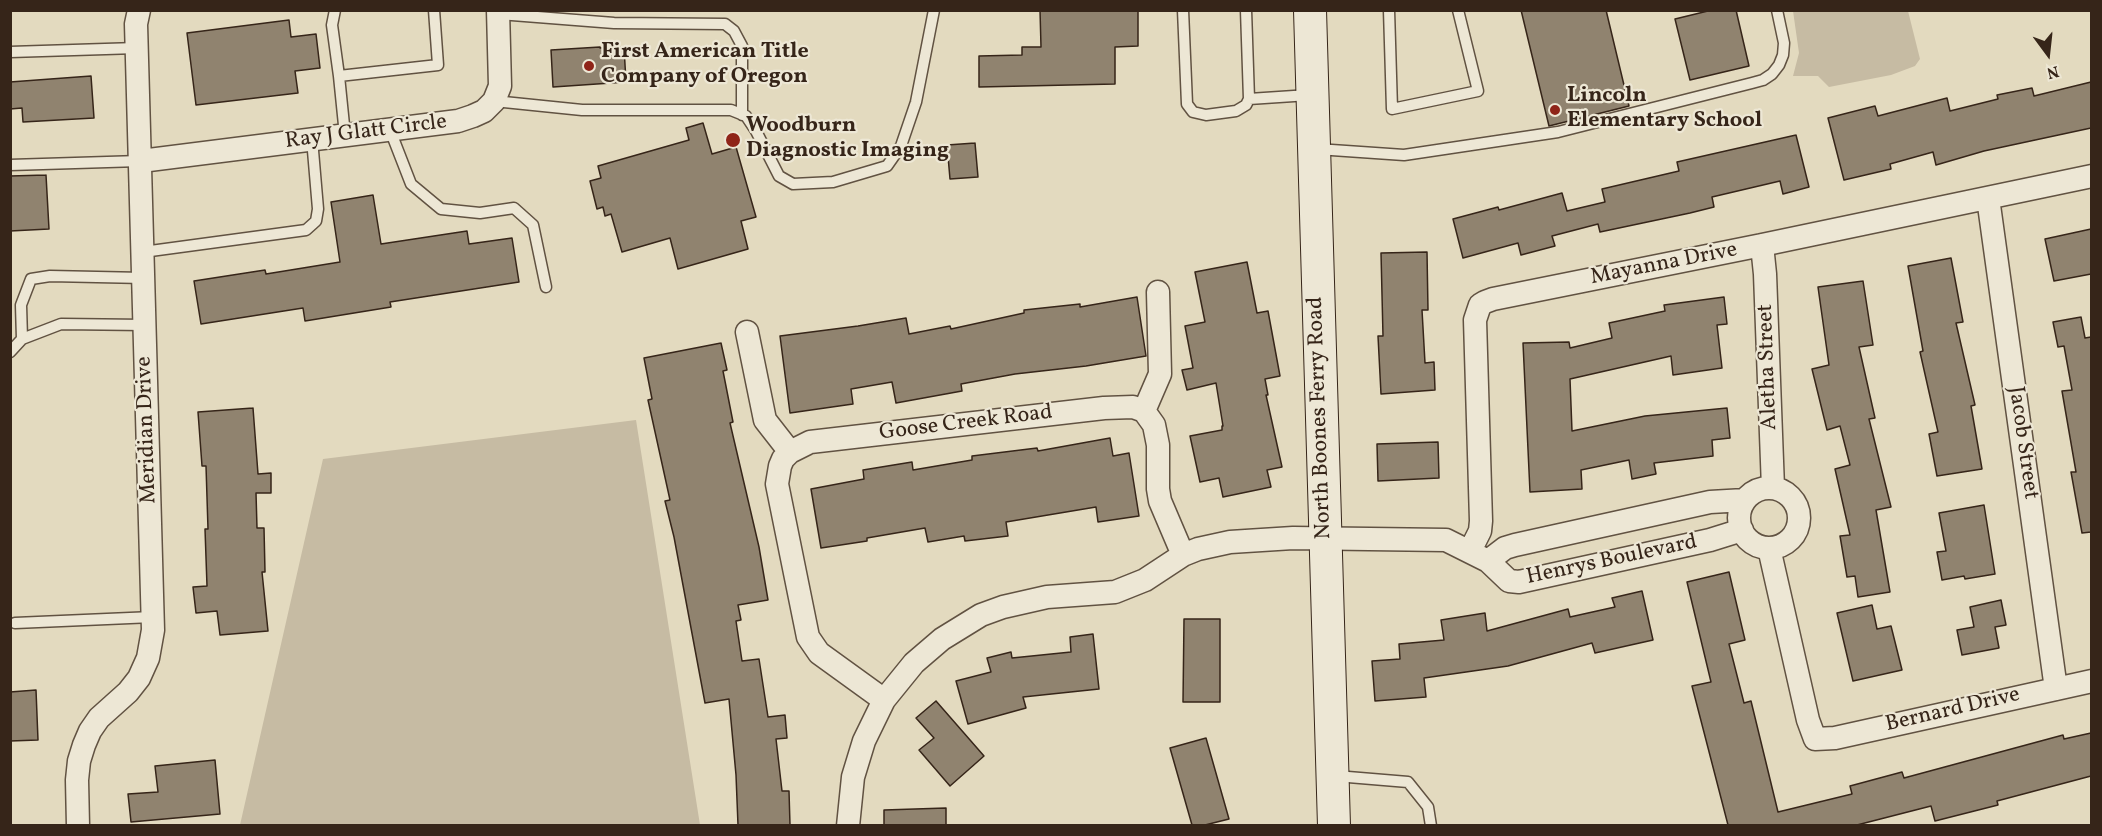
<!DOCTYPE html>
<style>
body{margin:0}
#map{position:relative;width:2102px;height:836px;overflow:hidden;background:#e3dabf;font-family:Vollkorn,serif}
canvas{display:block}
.frame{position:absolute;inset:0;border:12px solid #362519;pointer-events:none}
.north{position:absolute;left:2018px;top:24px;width:60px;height:60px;-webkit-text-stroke:4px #ede7d5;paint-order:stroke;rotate:165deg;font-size:16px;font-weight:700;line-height:24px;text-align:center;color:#362519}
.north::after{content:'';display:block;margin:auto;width:21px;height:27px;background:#362519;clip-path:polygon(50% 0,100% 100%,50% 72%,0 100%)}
</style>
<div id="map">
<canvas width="2102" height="836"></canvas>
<div class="frame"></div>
<div class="north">N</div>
</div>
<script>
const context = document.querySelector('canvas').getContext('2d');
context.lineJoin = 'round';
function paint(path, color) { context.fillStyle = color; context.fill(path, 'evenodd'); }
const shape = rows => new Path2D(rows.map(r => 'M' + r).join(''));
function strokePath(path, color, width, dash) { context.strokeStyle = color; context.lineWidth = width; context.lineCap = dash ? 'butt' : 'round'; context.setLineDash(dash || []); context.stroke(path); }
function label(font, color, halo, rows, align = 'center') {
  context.font = font + ' Vollkorn,serif'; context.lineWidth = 4.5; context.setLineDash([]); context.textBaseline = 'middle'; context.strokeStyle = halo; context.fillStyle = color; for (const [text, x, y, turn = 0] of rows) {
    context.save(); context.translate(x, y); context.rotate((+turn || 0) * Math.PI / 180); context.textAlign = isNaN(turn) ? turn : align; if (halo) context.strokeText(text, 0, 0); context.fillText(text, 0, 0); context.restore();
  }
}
const green = shape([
 [1793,11,1908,11,1920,59,1915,66,1891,75,1829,87,1818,76,1793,76,1799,53],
 [636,420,700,825,240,825,323,459]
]);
const building = shape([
 [1040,10,1138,10,1138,46,1115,47,1115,84,979,87,979,56,1022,55,1022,47,1041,47,1040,10],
 [1521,10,1606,10,1629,106,1549,126,1521,10],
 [1712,10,1736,10,1749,66,1690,80,1675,19,1712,10],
 [289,20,291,37,316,34,320,68,295,71,298,93,196,105,187,33,289,20],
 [600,47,600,48,624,47,626,82,553,87,551,50,600,47],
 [91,76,94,118,23,122,22,108,10,109,10,82,91,76],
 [2091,82,2091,128,1984,151,1936,165,1933,152,1890,164,1891,169,1844,180,1828,118,1875,106,1878,116,1947,98,1950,111,1998,99,1997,95,2032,88,2034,96,2091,82],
 [703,123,712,154,736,147,756,217,741,221,748,249,678,269,670,238,622,252,611,214,605,216,603,207,597,209,590,181,601,178,598,166,689,140,686,128,703,123],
 [1796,135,1809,187,1783,194,1780,181,1712,197,1714,207,1690,213,1600,232,1598,224,1552,236,1555,246,1521,255,1518,243,1463,258,1453,219,1498,207,1499,210,1562,193,1567,211,1605,202,1602,189,1679,171,1677,162,1796,135],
 [975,143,978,177,950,179,947,145,975,143],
 [46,175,49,229,10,231,10,176,46,175],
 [373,195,381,244,467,231,469,244,512,238,519,282,390,302,391,307,305,321,303,308,201,324,194,281,265,270,266,274,340,262,331,202,373,195],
 [2091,229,2091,274,2054,281,2045,239,2091,229],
 [1427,252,1428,310,1422,310,1425,363,1434,362,1435,390,1381,394,1378,336,1383,336,1381,253,1427,252],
 [1951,258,1963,322,1956,323,1975,405,1971,406,1982,469,1937,476,1929,434,1938,432,1920,352,1923,351,1908,266,1951,258],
 [1247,262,1257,313,1268,311,1280,376,1265,379,1268,395,1266,395,1282,467,1267,470,1271,487,1223,497,1219,478,1200,482,1190,436,1222,430,1222,426,1223,426,1216,383,1187,390,1182,370,1193,368,1185,326,1205,322,1195,272,1247,262],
 [1863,281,1873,345,1859,347,1875,418,1869,419,1891,507,1876,510,1890,592,1858,597,1855,576,1847,577,1840,536,1850,535,1835,469,1850,465,1840,426,1827,430,1812,369,1829,365,1818,287,1863,281],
 [1137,297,1146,356,1086,366,1015,374,961,384,962,391,896,403,892,382,851,389,853,404,790,413,780,336,858,326,906,318,909,334,950,326,951,329,1024,313,1024,310,1080,304,1080,307,1137,297],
 [1724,297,1727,324,1717,325,1722,368,1673,375,1671,356,1570,379,1572,431,1645,416,1727,408,1730,438,1712,440,1713,456,1654,463,1656,474,1632,479,1629,460,1581,470,1582,489,1530,492,1523,343,1569,342,1570,348,1612,338,1609,323,1665,311,1664,305,1724,297],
 [2081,317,2085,338,2091,337,2091,532,2082,533,2071,472,2076,472,2062,391,2072,390,2064,346,2058,347,2053,322,2081,317],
 [721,343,727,370,723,371,733,422,730,423,759,547,768,600,738,605,741,620,736,621,742,661,759,659,768,717,785,715,787,738,776,739,782,791,789,791,790,825,738,825,736,775,729,699,705,703,674,537,665,501,670,500,648,400,652,399,644,358,721,343],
 [253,408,258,474,271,473,271,493,256,493,257,528,264,528,265,572,262,572,268,631,220,635,217,611,196,613,193,587,207,586,205,529,208,529,206,466,202,466,198,412,253,408],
 [1110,438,1113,456,1129,453,1139,516,1098,522,1096,507,1006,522,1008,536,965,541,964,536,928,542,925,528,867,538,867,541,821,548,811,489,864,479,863,470,912,462,913,470,972,460,972,456,1037,448,1038,451,1110,438],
 [1438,442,1439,478,1378,481,1377,444,1438,442],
 [1984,505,1995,574,1965,579,1964,576,1942,580,1937,552,1946,551,1939,513,1984,505],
 [1729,572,1745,640,1729,644,1744,703,1751,701,1778,812,1852,794,1850,786,1902,772,1904,778,2063,735,2064,739,2091,733,2091,776,1997,801,1998,805,1935,821,1931,806,1857,825,1728,825,1692,686,1711,682,1687,582,1729,572],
 [1642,591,1653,640,1595,653,1592,643,1508,666,1424,678,1426,697,1375,701,1372,661,1400,659,1399,644,1444,640,1441,620,1485,613,1487,631,1568,609,1570,617,1615,607,1612,598,1642,591],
 [2001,600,2006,625,1995,627,1999,648,1962,655,1957,630,1974,627,1970,607,2001,600],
 [1872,605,1877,629,1891,626,1902,670,1853,681,1837,613,1872,605],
 [1184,619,1220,619,1220,702,1183,702,1184,619],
 [1093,634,1099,689,1023,697,1026,708,968,724,956,681,991,672,987,658,1011,652,1012,658,1071,652,1070,637,1093,634],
 [36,690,38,740,10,741,10,692,36,690],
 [936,701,984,756,950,786,919,750,934,738,916,718,936,701],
 [1206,738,1229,819,1205,825,1192,825,1170,748,1206,738],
 [215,760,220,814,131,822,128,794,158,792,155,766,215,760],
 [946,808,946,825,884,825,884,810,946,808]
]);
const lane = shape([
 [335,10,332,25,339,76,345,135],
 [1183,10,1187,104,1193,112,1206,115,1236,111,1246,105,1249,99,1246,10],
 [1389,10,1392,109,1478,91,1458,10],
 [499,14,614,23,725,24,734,31,742,46,742,115],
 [10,52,137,48],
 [339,76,438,65,434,10],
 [1249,99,1309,95],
 [494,101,582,110,731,110,746,116,756,131,779,176,793,184,833,182,887,166,901,146,916,102,934,10],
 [390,130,411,184,441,209,480,213,514,208,533,225,546,287],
 [1317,149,1404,155,1558,132,1752,83,1763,80,1772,74,1779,65,1783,55,1784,43,1777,10],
 [10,165,140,161],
 [143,252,306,230,316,221,318,209,312,139],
 [22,339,21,305,31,279,50,276,144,278],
 [10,352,22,339,61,324,145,325],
 [15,623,153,617],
 [1336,776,1408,782,1428,807,1431,826]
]);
const street = shape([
 [141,161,458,121,473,116,484,111,494,101,500,86,498,10],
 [1988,198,2056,689],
 [1762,245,1765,274,1773,488],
 [747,332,765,420,790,452,783,459,780,466,777,484,808,637,819,653,884,700],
 [1144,411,1160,374,1158,292],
 [790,452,810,442,1104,408,1133,407,1144,411,1154,425,1158,445,1158,489,1160,501,1183,555],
 '1739 518a30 30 0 1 1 60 0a30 30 0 1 1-60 0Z',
 [1769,548,1808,720,1815,739,1835,738,2092,681],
 [1470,551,1480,531,1481,521,1475,320,1480,305,1485,302,1493,299,1762,245,2092,176],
 [1488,561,1505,548,1515,545,1710,502,1745,500],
 [78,826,77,780,79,761,84,745,90,731,99,718,128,692,139,678,148,658,153,630,136,24,139,10],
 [848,826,853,777,864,741,884,700,914,663,942,639,981,615,1003,607,1047,597,1115,592,1145,580,1183,555,1198,549,1230,542,1293,538,1446,540,1488,561,1509,581,1519,582,1710,540,1742,530]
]);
const secondary = shape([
 [1310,10,1334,826]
]);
const markers = [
 [589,66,6,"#8f2418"],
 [1555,110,6,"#8f2418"],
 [733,140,8,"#8f2418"]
];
const poiNames = [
 ["First American Title",601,53],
 ["Company of Oregon",601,78],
 ["Lincoln",1567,97],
 ["Elementary School",1567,122],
 ["Woodburn",746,127],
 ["Diagnostic Imaging",746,152]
];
const streetNames = [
 ["Ray J Glatt Circle",366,133,-7],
 ["Mayanna Drive",1664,265,-11],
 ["Aletha Street",1769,367,-92],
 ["North Boones Ferry Road",1321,418,-92],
 ["Goose Creek Road",966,424,-7],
 ["Meridian Drive",148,430,-92],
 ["Jacob Street",2022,443,82],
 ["Henrys Boulevard",1612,561,-12],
 ["Bernard Drive",1953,711,-13]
];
paint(green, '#c6bba3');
paint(building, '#90836f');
strokePath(building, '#362519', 1.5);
strokePath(lane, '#615242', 13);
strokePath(street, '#615242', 25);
strokePath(secondary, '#362519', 34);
strokePath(lane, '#ede7d5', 10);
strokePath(street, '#ede7d5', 22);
strokePath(secondary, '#ede7d5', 32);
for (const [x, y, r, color] of markers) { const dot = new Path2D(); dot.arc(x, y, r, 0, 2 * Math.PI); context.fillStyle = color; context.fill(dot); strokePath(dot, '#ede7d5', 2); }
label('bold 22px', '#362519', '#ede7d5', poiNames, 'left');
label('22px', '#362519', '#ede7d5', streetNames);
</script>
